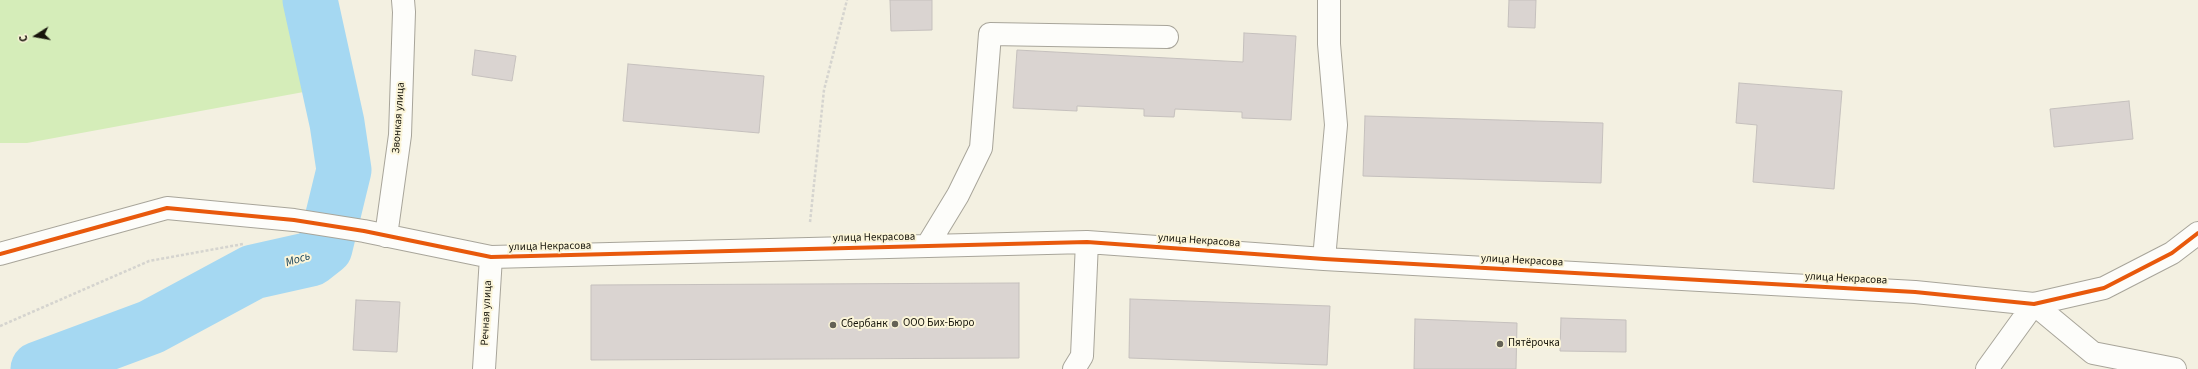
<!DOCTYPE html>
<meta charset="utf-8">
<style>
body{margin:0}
#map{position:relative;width:2198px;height:369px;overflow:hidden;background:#f3f0e1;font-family:"Source Sans 3",sans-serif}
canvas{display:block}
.north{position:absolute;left:16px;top:16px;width:40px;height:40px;-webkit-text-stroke:3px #fbf5d9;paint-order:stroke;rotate:259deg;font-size:11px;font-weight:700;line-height:16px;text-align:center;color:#17150b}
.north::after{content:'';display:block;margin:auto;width:14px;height:18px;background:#17150b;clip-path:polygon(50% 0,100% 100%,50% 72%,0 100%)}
</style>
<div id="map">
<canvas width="2198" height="369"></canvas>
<div class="north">С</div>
</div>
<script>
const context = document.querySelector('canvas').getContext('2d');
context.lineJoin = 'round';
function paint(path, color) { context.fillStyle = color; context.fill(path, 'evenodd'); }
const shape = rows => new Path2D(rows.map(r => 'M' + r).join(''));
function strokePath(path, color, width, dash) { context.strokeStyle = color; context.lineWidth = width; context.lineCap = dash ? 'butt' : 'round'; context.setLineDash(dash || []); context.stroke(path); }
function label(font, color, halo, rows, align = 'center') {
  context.font = font + ' "Source Sans 3",sans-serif'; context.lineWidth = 4; context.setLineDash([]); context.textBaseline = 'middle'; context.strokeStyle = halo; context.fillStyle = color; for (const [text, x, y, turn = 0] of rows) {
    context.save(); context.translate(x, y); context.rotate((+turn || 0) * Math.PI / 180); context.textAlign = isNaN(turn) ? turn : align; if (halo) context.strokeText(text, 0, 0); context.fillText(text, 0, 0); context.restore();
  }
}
const green = shape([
 [0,0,287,0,309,91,27,143,0,143]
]);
const river = shape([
 [38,369,151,327,253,272,311,259,325,248,344,170,337,123,310,0]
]);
const building = shape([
 [890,0,932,0,932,30,891,31,890,0],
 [1509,0,1536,0,1535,28,1508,27,1509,0],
 [1244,33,1296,36,1291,120,1242,118,1242,112,1175,109,1174,117,1144,116,1144,109,1077,106,1077,111,1013,108,1017,50,1243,62,1244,33],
 [475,50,516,56,512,81,472,75,475,50],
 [628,64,764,76,759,133,623,121,628,64],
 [1739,83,1842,91,1834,189,1753,182,1757,125,1736,123,1739,83],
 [2129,101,2133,139,2054,147,2050,109,2129,101],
 [1365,116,1603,123,1601,183,1363,176,1365,116],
 [1019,283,1019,358,591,360,591,285,1019,283],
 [1130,299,1330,306,1327,365,1129,358,1130,299],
 [356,300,400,302,397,352,353,350,356,300],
 [1561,318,1626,320,1626,352,1560,351,1561,318],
 [1415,319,1517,323,1516,369,1414,369,1415,319]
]);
const path = shape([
 [810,222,824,90,847,0],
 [0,326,149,261,243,244]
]);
const minor = shape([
 [386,236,400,135,404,12,403,0],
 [927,246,958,195,981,148,990,34,1167,37],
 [0,254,167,208,294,220,364,231,491,257,1087,242,1324,259,1915,292,2034,304,2104,288,2172,253,2198,233],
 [1324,259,1336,125,1329,44,1329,0],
 [2034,304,2093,353,2175,369],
 [484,369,491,257],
 [1074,369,1082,356,1087,242],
 [1987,369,2034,304]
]);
const cycleway = shape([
 [0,254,167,208,294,220,364,231,491,257,1087,242,1324,259,1915,292,2034,304,2104,288,2172,253,2198,233]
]);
const markers = [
 [895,324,4,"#646256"],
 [833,325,4,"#646256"],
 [1500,344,4,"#646256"]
];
const streetNames = [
 ["Звонкая улица",399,118,-86],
 ["улица Некрасова",874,238,-1],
 ["улица Некрасова",1199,241,4],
 ["улица Некрасова",550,247,-1],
 ["улица Некрасова",1522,261,3],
 ["улица Некрасова",1846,279,3],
 ["Речная улица",487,313,-87]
];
const poiNames = [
 ["ООО Бих-Бюро",903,324],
 ["Сбербанк",841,325],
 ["Пятёрочка",1508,344]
];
const waterNames = [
 ["Мось",298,260,-17]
];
paint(green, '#d5edb9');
strokePath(river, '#a5d8f2', 55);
paint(building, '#dad4d1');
strokePath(building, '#c5c0bd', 1);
strokePath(minor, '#a8a59a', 24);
strokePath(path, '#d5d4cf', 2.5, [3, 2]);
strokePath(minor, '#fdfdfa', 22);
strokePath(cycleway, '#e8590c', 4);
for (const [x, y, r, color] of markers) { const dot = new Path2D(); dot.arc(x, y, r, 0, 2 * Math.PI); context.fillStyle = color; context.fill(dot); strokePath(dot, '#fbf5d9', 1.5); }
label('11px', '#17150b', '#fbf5d9', streetNames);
label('11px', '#17150b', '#fbf5d9', poiNames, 'left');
label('italic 12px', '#1c455c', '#fbf5d9', waterNames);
</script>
